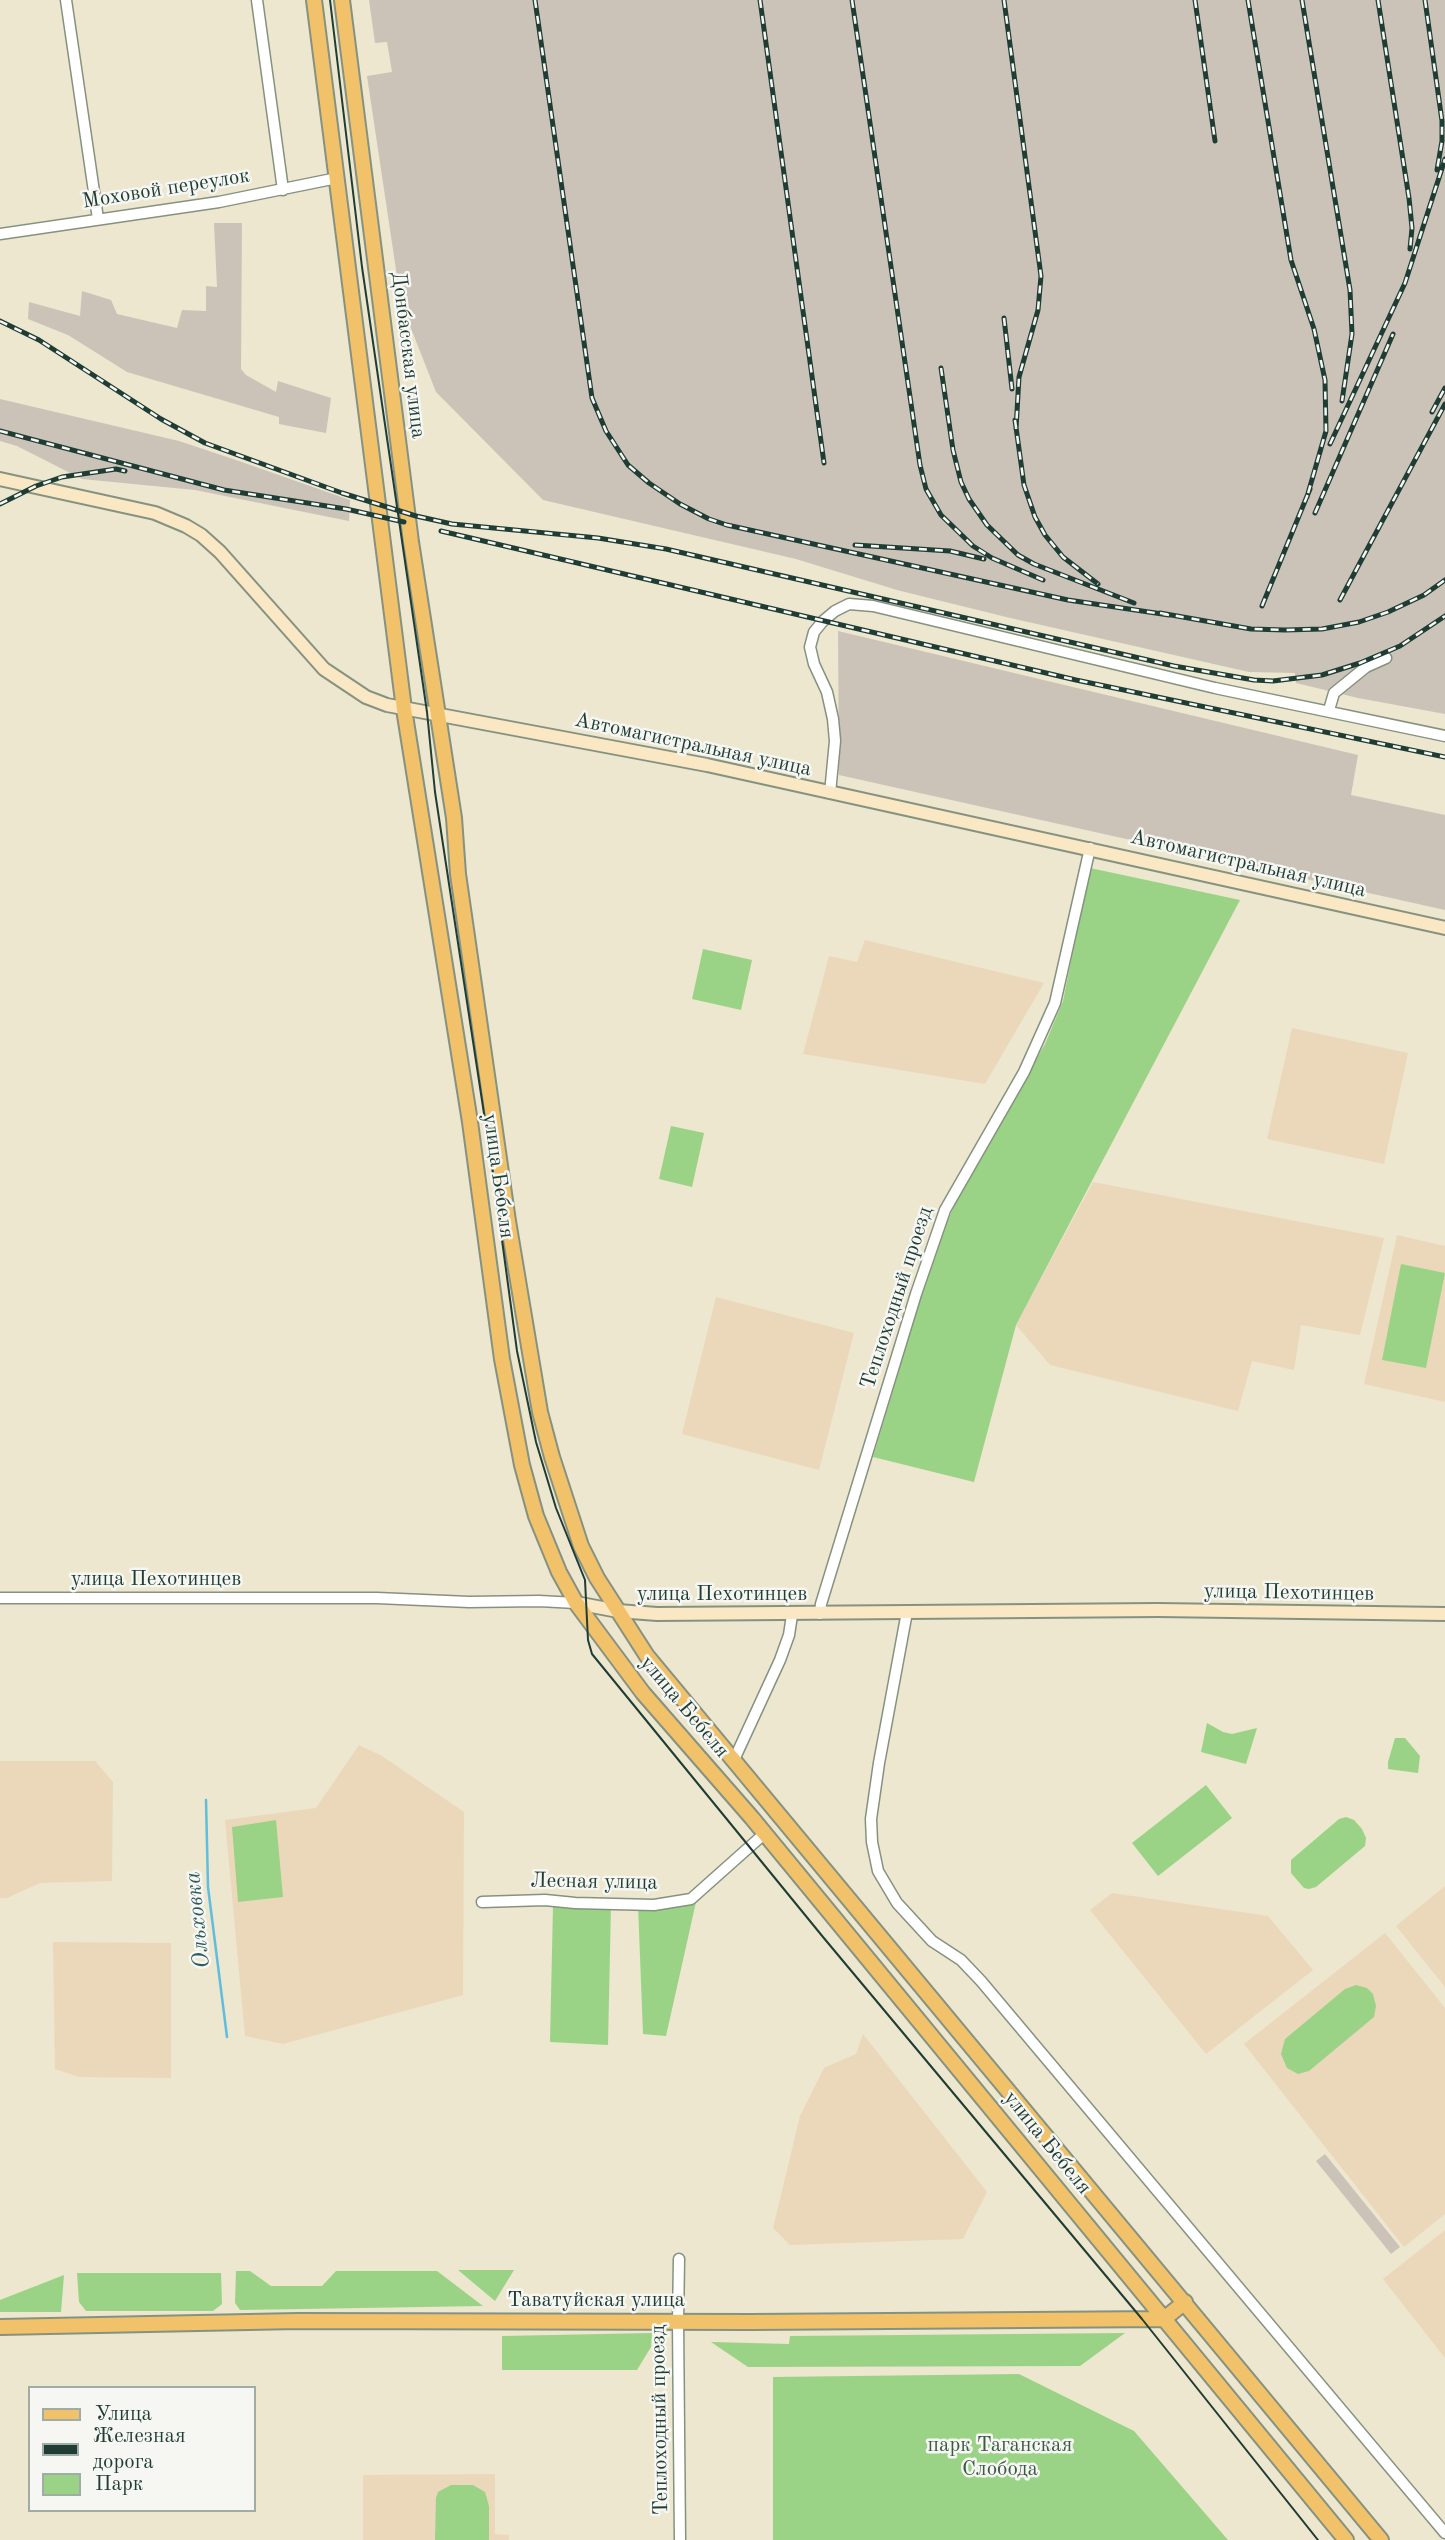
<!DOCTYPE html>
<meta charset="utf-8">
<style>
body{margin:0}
#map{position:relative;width:1445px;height:2540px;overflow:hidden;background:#ece7ce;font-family:"Old Standard TT",serif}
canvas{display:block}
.legend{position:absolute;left:28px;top:2386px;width:228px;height:126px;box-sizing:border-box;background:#f6f6f2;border:2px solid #a0aca6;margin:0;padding:9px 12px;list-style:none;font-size:21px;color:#1f3d34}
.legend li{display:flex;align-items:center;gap:14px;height:35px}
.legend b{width:35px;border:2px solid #a0aca6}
</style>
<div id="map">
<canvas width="1445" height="2540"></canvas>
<ul class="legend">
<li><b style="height:9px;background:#f2c26a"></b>Улица</li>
<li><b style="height:9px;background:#1f3d34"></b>Железная дорога</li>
<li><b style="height:19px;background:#9ad386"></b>Парк</li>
</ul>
</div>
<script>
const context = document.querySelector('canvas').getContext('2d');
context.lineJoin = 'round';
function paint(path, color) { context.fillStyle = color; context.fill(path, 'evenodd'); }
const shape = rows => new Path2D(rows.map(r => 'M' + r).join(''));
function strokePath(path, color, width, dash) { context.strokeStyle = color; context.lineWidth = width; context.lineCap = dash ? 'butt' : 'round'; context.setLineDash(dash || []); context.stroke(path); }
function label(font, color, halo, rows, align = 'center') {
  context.font = font + ' "Old Standard TT",serif'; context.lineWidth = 5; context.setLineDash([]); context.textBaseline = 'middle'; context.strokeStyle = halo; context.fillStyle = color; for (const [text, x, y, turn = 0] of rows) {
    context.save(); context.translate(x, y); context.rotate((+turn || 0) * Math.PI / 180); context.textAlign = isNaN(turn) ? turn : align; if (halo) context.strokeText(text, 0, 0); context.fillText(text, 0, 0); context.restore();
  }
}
const built = shape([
 [865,940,1044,983,985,1084,803,1054,829,956,857,962],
 [1292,1028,1408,1053,1384,1164,1267,1139],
 [1093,1182,1384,1238,1360,1335,1301,1325,1294,1370,1252,1361,1238,1411,1050,1365,1016,1325],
 [1397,1235,1445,1246,1445,1402,1364,1384],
 [716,1297,854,1333,819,1470,682,1434],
 [359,1745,382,1756,464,1812,463,1995,283,2044,245,2036,225,1820,316,1808],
 [0,1761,95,1761,113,1782,112,1881,40,1883,7,1898,0,1898],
 [1445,1886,1445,1987,1396,1926],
 [1112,1893,1268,1916,1313,1970,1206,2054,1090,1910],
 [1385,1933,1445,2008,1445,2214,1404,2247,1244,2044],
 [53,1942,171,1943,171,2078,79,2077,55,2069],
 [863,2034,987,2192,963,2239,790,2245,773,2228,800,2116,824,2068,856,2054],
 [1445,2230,1445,2358,1383,2279],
 [495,2474,495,2534,509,2535,509,2540,363,2540,363,2475]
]);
const industrial = shape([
 [369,0,1445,0,1445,714,1358,698,1296,683,1295,673,1249,672,1006,617,897,590,796,559,543,500,436,392,401,303,367,76,392,72,387,42,375,43],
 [214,223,242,223,241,369,246,375,276,392,278,381,331,398,326,433,279,424,279,417,127,372,68,335,28,319,29,302,80,316,82,291,111,300,117,314,177,328,182,310,206,311,206,286,217,287],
 [0,399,179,441,236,460,350,500,349,521,195,490,82,479,17,446,0,441],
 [838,631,1358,755,1351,795,1445,815,1445,910,839,775],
 [1325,2154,1400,2247,1391,2254,1316,2161]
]);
const green = shape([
 [1090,868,1240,900,1016,1325,974,1482,873,1457,937,1243,967,1179,1045,1044,1063,1001],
 [703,949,752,960,741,1010,692,999],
 [671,1126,704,1133,692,1187,659,1179],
 [1401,1264,1445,1273,1426,1368,1382,1360],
 [1207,1723,1223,1732,1232,1734,1257,1728,1246,1764,1201,1752],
 [1395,1738,1405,1738,1420,1756,1418,1773,1388,1769,1388,1762],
 [1206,1785,1232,1818,1158,1876,1132,1843],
 [1346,1817,1354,1820,1362,1829,1366,1838,1365,1846,1316,1887,1309,1889,1304,1888,1291,1873,1291,1860,1339,1819],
 [276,1820,283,1897,238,1902,232,1827],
 [696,1902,666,2036,643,2034,638,1904],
 [611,1904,608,2045,550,2042,553,1906],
 [1356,1985,1367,1988,1373,1994,1376,2006,1374,2017,1309,2071,1298,2074,1287,2068,1281,2054,1285,2039,1345,1989],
 [458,2270,514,2270,495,2301],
 [236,2271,250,2271,271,2286,322,2286,336,2271,437,2271,483,2306,240,2310,235,2303],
 [77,2273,221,2273,222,2304,213,2311,86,2311,79,2302],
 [64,2275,61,2312,0,2312,0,2300],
 [652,2333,651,2347,637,2370,502,2370,502,2336],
 [1125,2333,1080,2366,748,2367,711,2342,789,2344,790,2336],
 [1019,2374,1134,2431,1228,2540,773,2540,773,2377],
 [451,2485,473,2485,485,2492,489,2506,489,2540,435,2540,436,2498,438,2492]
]);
const stream = shape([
 [206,1800,208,1887,227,2037]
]);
const street = shape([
 [66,0,98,219],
 [257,0,283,190],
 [0,234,219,202,337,178],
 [1329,710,1334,693,1366,667,1386,658],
 [830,793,835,741,833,719,827,692,814,664,810,647,814,632,823,621,835,611,849,604,873,606,1215,688,1445,736],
 [0,1598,377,1598,469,1602,539,1601,576,1603],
 [907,1612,879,1763,871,1819,872,1842,878,1871,897,1903,932,1941,961,1960,981,1981,1445,2533],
 [820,1614,821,1604,916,1294,945,1210,1024,1072,1055,1003,1090,848],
 [733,1762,780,1660,789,1635,792,1615],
 [482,1902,545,1900,575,1903,654,1905,691,1899,764,1834],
 [679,2259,678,2321,680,2540]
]);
const secondary = shape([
 [0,479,155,513,186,526,201,535,220,552,324,669,366,697,387,705,707,765,1445,928],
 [576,1603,618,1611,657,1614,1158,1610,1445,1614]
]);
const primary = shape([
 [314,0,404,709,470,1122,502,1359,522,1465,536,1516,559,1572,576,1603,643,1693,752,1818,1346,2540],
 [342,0,411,542,454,818,458,874,508,1221,540,1412,552,1457,581,1546,597,1578,647,1656,1381,2540],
 [0,2327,298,2321,751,2322,1164,2319,1185,2302]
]);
const tram = shape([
 [330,0,362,267,427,712,435,792,492,1166,517,1351,536,1442,556,1508,585,1580,588,1640,592,1654,823,1937,1142,2319,1318,2540]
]);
const rail = shape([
 [535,0,592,398,606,431,628,465,649,483,680,504,709,519,727,525,1068,600,1169,615],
 [760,0,824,463],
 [852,0,920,465,926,489,941,515,973,546,992,558,1043,580],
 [1004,0,1041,276,1038,310,1019,377,1016,429],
 [1195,0,1215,141],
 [1248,0,1291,260,1314,329,1325,380,1326,431,1307,497],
 [1302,0,1350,290,1352,334,1342,401],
 [1378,0,1409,198,1412,228,1410,249],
 [1425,0,1442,121,1442,141,1437,170],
 [1004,318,1012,389],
 [0,321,39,340,161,419,205,443,342,493,416,516,452,524,598,538,666,549,1174,666,1254,680,1273,681,1322,675,1360,663,1400,646,1445,616],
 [941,368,953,450,961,482,969,499,987,525,1018,555,1034,564,1134,603],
 [1432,412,1445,388],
 [1015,420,1024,485,1035,517,1045,535,1063,557,1098,584],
 [0,431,224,490,346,509,404,522],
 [1330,444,1405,283,1445,159],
 [0,504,36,486,62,477,116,469,125,471],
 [1315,513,1393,334],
 [441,531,1076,680,1445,757],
 [855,545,950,551,984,559],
 [1340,600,1445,404],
 [1262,606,1310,489],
 [1160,613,1251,629,1285,630,1322,629,1359,622,1388,612,1424,595,1445,580]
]);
const streetNames = [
 ["Моховой переулок",166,189,-9],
 ["Донбасская улица",408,355,83],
 ["Автомагистральная улица",693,745,12],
 ["Автомагистральная улица",1248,864,13],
 ["улица Бебеля",498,1176,82],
 ["Теплоходный проезд",897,1298,-72],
 ["улица Пехотинцев",156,1579],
 ["улица Пехотинцев",1289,1593,1],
 ["улица Пехотинцев",722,1594],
 ["улица Бебеля",684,1707,50],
 ["Лесная улица",594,1882,1],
 ["улица Бебеля",1047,2143,51],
 ["Таватуйская улица",596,2300],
 ["Теплоходный проезд",660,2420,-91]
];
const parkNames = [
 ["парк Таганская",1000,2445],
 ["Слобода",1000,2469]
];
const waterNames = [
 ["Ольховка",198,1920,-96]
];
paint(built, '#ebd8ba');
paint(industrial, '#cbc3b8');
paint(green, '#9ad386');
strokePath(stream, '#5fbddd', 2.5);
strokePath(street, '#869281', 13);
strokePath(secondary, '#869281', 16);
strokePath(primary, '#869281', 18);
strokePath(street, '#fff', 10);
strokePath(secondary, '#fae7c3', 12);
strokePath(primary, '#f2c26a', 14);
strokePath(tram, '#1f3d34', 2);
strokePath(rail, '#1f3d34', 5);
strokePath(rail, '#f6f6f2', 2.5, [8]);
label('21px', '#1f3d34', '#f6f6f2', streetNames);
label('21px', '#385b44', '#f6f6f2', parkNames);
label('italic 23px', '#2f5d5e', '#f6f6f2', waterNames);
</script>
